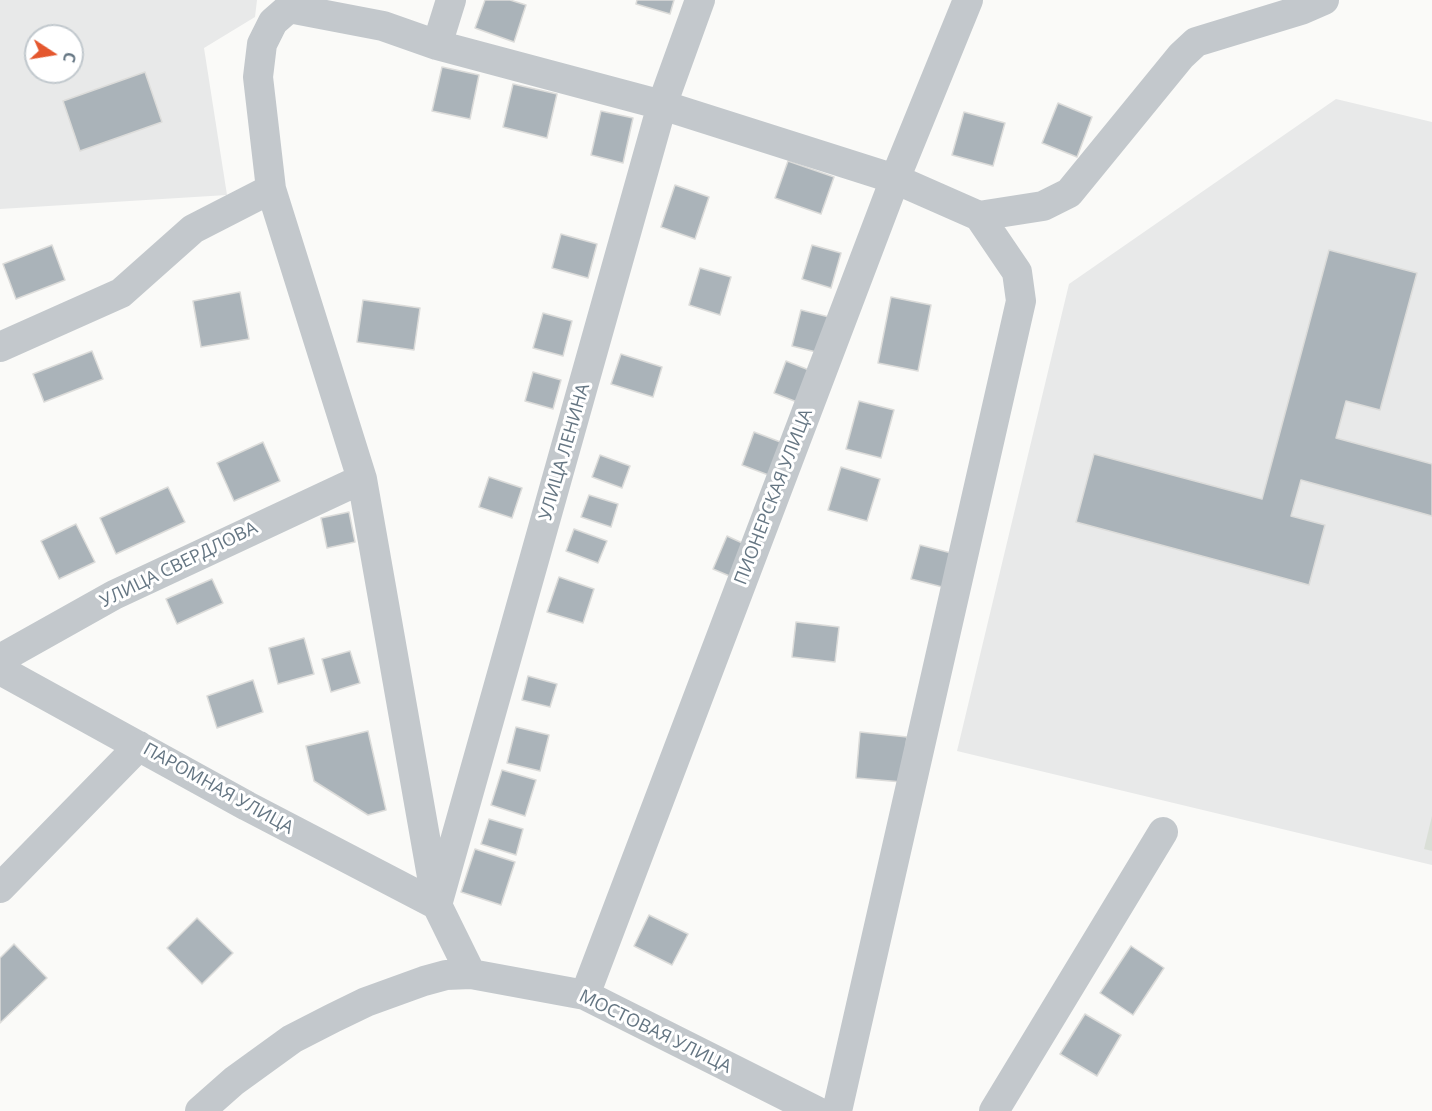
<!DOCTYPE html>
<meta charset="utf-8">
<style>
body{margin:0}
#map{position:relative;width:1432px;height:1111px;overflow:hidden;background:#fafaf8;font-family:"Open Sans",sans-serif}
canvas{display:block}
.north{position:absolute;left:24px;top:24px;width:60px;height:60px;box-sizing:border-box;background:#fff;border:2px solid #c1c8cd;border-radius:50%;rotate:102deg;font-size:16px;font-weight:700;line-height:24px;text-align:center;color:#657683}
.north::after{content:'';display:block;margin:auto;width:21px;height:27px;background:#e4572e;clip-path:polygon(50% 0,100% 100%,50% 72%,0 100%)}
</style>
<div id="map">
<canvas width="1432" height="1111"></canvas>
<div class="north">С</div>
</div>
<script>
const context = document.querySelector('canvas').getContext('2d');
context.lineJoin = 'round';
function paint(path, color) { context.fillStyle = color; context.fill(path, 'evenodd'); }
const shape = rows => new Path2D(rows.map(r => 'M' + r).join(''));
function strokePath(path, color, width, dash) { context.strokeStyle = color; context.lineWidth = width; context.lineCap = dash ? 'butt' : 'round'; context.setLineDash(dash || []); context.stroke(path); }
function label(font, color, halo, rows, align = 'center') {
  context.font = font + ' "Open Sans",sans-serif'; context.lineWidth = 6; context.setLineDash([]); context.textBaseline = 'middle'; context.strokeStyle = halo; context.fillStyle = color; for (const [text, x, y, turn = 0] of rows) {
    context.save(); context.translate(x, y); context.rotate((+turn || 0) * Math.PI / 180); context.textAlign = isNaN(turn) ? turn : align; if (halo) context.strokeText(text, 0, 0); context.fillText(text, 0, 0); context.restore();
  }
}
const built = shape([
 [0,0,257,0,255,17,204,48,227,195,0,209],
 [36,36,72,36,72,72,36,72],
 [1336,99,1432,122,1432,865,957,751,1069,284]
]);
const green = shape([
 [1432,816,1432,851,1424,849]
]);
const building = shape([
 [485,0,510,0,526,5,514,42,475,28,485,0],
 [637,0,674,0,670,14,636,4,637,0],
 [442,67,479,75,470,119,432,111,442,67],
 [145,72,162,122,80,151,63,101,145,72],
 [513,84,557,94,547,138,503,127,513,84],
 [1058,103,1092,117,1077,157,1042,143,1058,103],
 [601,111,633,118,623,163,591,155,601,111],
 [964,112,1005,123,993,166,952,155,964,112],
 [788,161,834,177,821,214,775,198,788,161],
 [675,185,709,197,695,239,661,227,675,185],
 [561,234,597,244,588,278,552,268,561,234],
 [52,245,65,280,16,299,3,264,52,245],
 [812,245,841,253,831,288,802,279,812,245],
 [1329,250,1417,273,1380,410,1346,401,1336,438,1432,464,1432,516,1301,480,1291,516,1325,525,1309,585,1076,522,1094,454,1262,499,1329,250],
 [700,268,731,277,720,315,689,305,700,268],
 [240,292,249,339,201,347,193,301,240,292],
 [891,297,931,305,918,371,878,363,891,297],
 [363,300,420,308,414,350,357,342,363,300],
 [801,310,829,317,820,353,792,346,801,310],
 [543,313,572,321,563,356,533,348,543,313],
 [92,351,103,379,44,402,33,374,92,351],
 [621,354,662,367,653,397,611,384,621,354],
 [786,361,814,372,802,404,774,393,786,361],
 [533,372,561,380,553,409,525,401,533,372],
 [859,401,894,410,881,458,846,449,859,401],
 [754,432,783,443,771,476,742,465,754,432],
 [263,442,280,481,234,501,217,463,263,442],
 [600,455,630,466,622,488,592,477,600,455],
 [841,467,880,479,867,521,828,510,841,467],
 [489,477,522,488,512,518,479,507,489,477],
 [168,487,185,522,116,554,100,518,168,487],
 [589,495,618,504,611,527,581,517,589,495],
 [349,512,355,542,327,548,321,518,349,512],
 [76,524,95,562,59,579,41,541,76,524],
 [574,529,607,541,598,563,566,551,574,529],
 [727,536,753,548,739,580,713,569,727,536],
 [920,545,963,556,954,590,911,579,920,545],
 [559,577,594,589,583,623,547,612,559,577],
 [212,579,223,603,177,624,166,599,212,579],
 [796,622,839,627,835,662,792,657,796,622],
 [304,638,314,674,278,684,269,648,304,638],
 [350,651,360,683,331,692,322,659,350,651],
 [528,676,557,684,550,707,522,700,528,676],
 [253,680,263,712,217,728,207,696,253,680],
 [516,727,549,735,540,771,507,763,516,727],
 [368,731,386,810,368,815,314,781,306,746,368,731],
 [860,732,907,737,902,782,856,778,860,732],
 [502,770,536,780,525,816,491,805,502,770],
 [489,819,523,829,516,855,481,844,489,819],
 [475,849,515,862,501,905,461,892,475,849],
 [649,915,688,934,672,965,634,946,649,915],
 [197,918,233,953,202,984,167,948,197,918],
 [14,944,47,978,0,1023,0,958,14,944],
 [1131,946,1164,968,1133,1015,1100,993,1131,946],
 [1085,1014,1121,1035,1097,1076,1060,1054,1085,1014]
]);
const minor = shape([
 [437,45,451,0],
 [0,347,121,293,193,229,271,189],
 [0,659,114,595,362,479],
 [0,670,247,806,437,905,662,105,700,0],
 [0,888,139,746],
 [471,974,437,905,362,479,271,189,258,77,262,44,273,22,289,8,383,26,437,45,662,105,895,179,979,216,1043,206,1069,193,1181,56,1196,42,1301,10,1324,0],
 [585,995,895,179,968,0],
 [200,1111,234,1081,292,1039,333,1018,366,1002,424,981,446,975,471,974,585,995,816,1111],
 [837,1111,1021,301,1017,272,979,216],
 [994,1111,1163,832]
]);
const streetNames = [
 ["УЛИЦА ЛЕНИНА",565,452,-74],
 ["ПИОНЕРСКАЯ УЛИЦА",774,497,-69],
 ["УЛИЦА СВЕРДЛОВА",179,565,-26],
 ["ПАРОМНАЯ УЛИЦА",218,789,29],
 ["МОСТОВАЯ УЛИЦА",655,1032,26]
];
paint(built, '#e8e9e9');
paint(green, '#dadfd7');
paint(building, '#aab3b9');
strokePath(building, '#dcdcda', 1.5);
strokePath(minor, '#c3c8cc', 30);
label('18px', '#657683', '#fff', streetNames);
</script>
